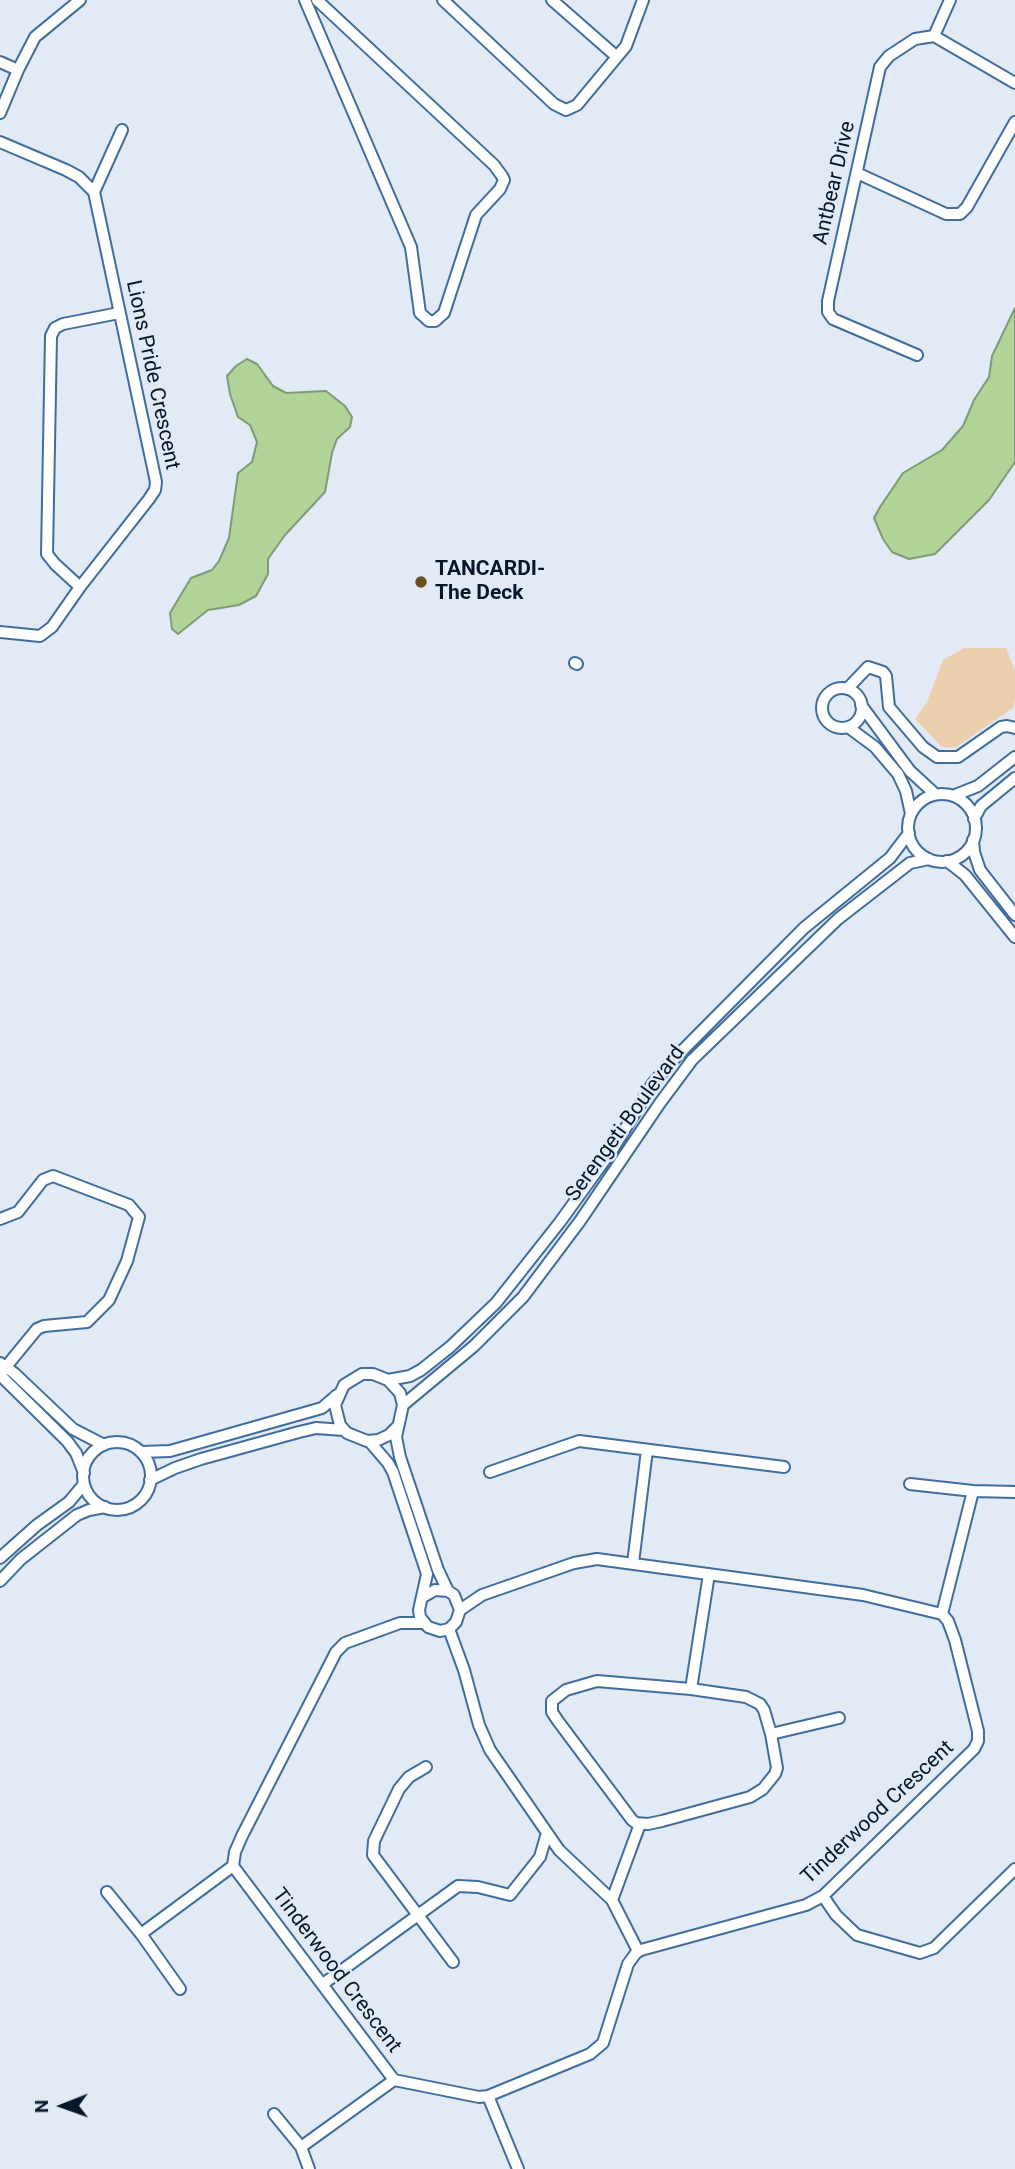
<!DOCTYPE html>
<style>
body{margin:0}
#map{position:relative;width:1015px;height:2169px;overflow:hidden;background:#e1eaf5;font-family:Roboto,sans-serif}
canvas{display:block}
.north{position:absolute;left:28px;top:2071px;width:70px;height:70px;-webkit-text-stroke:5px #e1eaf5;paint-order:stroke;rotate:269deg;font-size:19px;font-weight:700;line-height:28px;text-align:center;color:#06172b}
.north::after{content:'';display:block;margin:auto;width:24px;height:32px;background:#06172b;clip-path:polygon(50% 0,100% 100%,50% 72%,0 100%)}
</style>
<div id="map">
<canvas width="1015" height="2169"></canvas>
<div class="north">N</div>
</div>
<script>
const context = document.querySelector('canvas').getContext('2d');
context.lineJoin = 'round';
function paint(path, color) { context.fillStyle = color; context.fill(path, 'evenodd'); }
const shape = rows => new Path2D(rows.map(r => 'M' + r).join(''));
function strokePath(path, color, width, dash) { context.strokeStyle = color; context.lineWidth = width; context.lineCap = dash ? 'butt' : 'round'; context.setLineDash(dash || []); context.stroke(path); }
function label(font, color, halo, rows, align = 'center') {
  context.font = font + ' Roboto,sans-serif'; context.lineWidth = 5; context.setLineDash([]); context.textBaseline = 'middle'; context.strokeStyle = halo; context.fillStyle = color; for (const [text, x, y, turn = 0] of rows) {
    context.save(); context.translate(x, y); context.rotate((+turn || 0) * Math.PI / 180); context.textAlign = isNaN(turn) ? turn : align; if (halo) context.strokeText(text, 0, 0); context.fillText(text, 0, 0); context.restore();
  }
}
const green = shape([
 [964,648,1006,648,1015,670,1015,701,1013,708,955,748,942,747,915,719,927,702,943,660]
]);
const water = shape([
 [1015,308,1015,462,989,500,935,554,909,559,892,552,883,539,874,518,880,507,903,473,942,450,963,426,974,400,989,377,992,356,1015,308],
 [247,359,257,364,273,386,286,393,326,391,345,406,352,417,350,427,337,439,332,453,325,492,285,535,268,559,268,574,256,596,239,605,208,610,178,634,172,629,170,613,191,578,212,570,219,561,229,538,238,473,252,462,257,442,250,425,238,417,230,394,227,376,236,366,247,359]
]);
const minor = shape([
 [305,0,411,247,420,313,429,321,435,321,444,313,476,215,500,189,504,180,502,176,494,165,317,0],
 [443,0,554,104,566,110,577,105,626,46,643,0],
 [552,0,617,57],
 [934,36,1015,83],
 [0,62,18,70],
 [0,113,18,70,35,37,80,0],
 [0,142,66,170,79,177,94,192,156,482,155,490,149,499,80,587,52,627,40,636,0,632],
 [857,173,946,214,960,214,967,207,1015,122],
 [94,192,122,130],
 [917,355,833,319,828,312,828,301,880,67,889,56,915,39,934,36,950,0],
 [80,587,55,564,47,554,51,336,55,328,63,324,119,313],
 [575,663,577,664],
 '822 708a20 20 0 1 1 40 0a20 20 0 1 1-40 0Z',
 [847,689,868,667,883,672,886,676,889,707,923,747,937,757,958,757,1001,727,1007,726,1015,728],
 [861,705,910,771,935,794],
 [848,727,875,747,898,774,906,791,911,814],
 '908 828a34 34 0 1 1 68 0a34 34 0 1 1-68 0Z',
 [953,796,978,786,1015,757],
 [974,819,981,806,1015,778],
 [973,840,974,852,980,870,1015,915],
 [947,861,965,875,1015,937],
 [0,1219,18,1212,43,1180,53,1176,129,1205,139,1217,127,1261,109,1300,87,1322,44,1326,37,1329,0,1374],
 [0,1363,14,1373,73,1429,104,1445],
 [0,1375,67,1441,76,1453,84,1473],
 [388,1380,410,1376,421,1370,450,1347,496,1303,560,1222,614,1147,653,1083,673,1060,804,928,890,858,909,833],
 [403,1405,474,1346,523,1297,580,1221,660,1103,692,1060,838,919,910,863,929,859],
 [397,1427,389,1435,378,1440,367,1441,347,1433,340,1425,335,1405,344,1385,362,1374,373,1374,388,1380,400,1393,403,1405,396,1437,400,1457,438,1570,448,1591],
 [369,1441,388,1463,393,1472,427,1574,419,1610,420,1617,428,1627,440,1631,449,1629,456,1622,460,1610,454,1595,448,1591,435,1590,423,1597],
 '83 1476a34 34 0 1 1 68 0a34 34 0 1 1-68 0Z',
 [141,1452,170,1451,322,1408,337,1395],
 [490,1472,579,1441,784,1467],
 [150,1480,175,1468,201,1459,299,1432,316,1428,344,1430],
 [910,1484,973,1491],
 [0,1558,37,1525,69,1502,84,1484],
 [633,1563,647,1450],
 [0,1581,21,1559,77,1515,89,1510,105,1507],
 [942,1614,973,1491,1015,1492],
 [424,1623,400,1623,345,1643,336,1652,242,1836,235,1852,233,1866,394,2080,479,2097,488,2096,590,2054,603,2043,628,1964,636,1953,641,1950,806,1905,823,1896,974,1749,978,1741,978,1731,955,1640,948,1621,942,1614,863,1595,597,1559,574,1563,482,1595,460,1610],
 [449,1629,464,1670,479,1725,490,1750,559,1850,612,1900,638,1951],
 [691,1689,746,1697,760,1704,764,1710,771,1734,777,1768,775,1774,763,1789,750,1797,662,1821,648,1824,636,1823,632,1820,558,1721,552,1712,552,1701,566,1690,597,1681,691,1689,709,1574],
 [771,1734,839,1718],
 [426,1767,409,1777,399,1789,374,1841,373,1855,453,1962],
 [107,1892,141,1934,180,1989],
 [823,1896,836,1915,857,1935,920,1953,934,1948,1015,1869],
 [612,1900,640,1824],
 [141,1934,233,1866],
 [323,1984,458,1886,478,1887,510,1895,540,1857,547,1833],
 [488,2096,518,2169],
 [274,2114,301,2147,309,2169],
 [301,2147,394,2080]
]);
const markers = [
 [421,582,7,"#6e4f24"]
];
const streetNames = [
 ["Antbear Drive",835,183,-77],
 ["Lions Pride Crescent",152,375,78],
 ["Serengeti Boulevard",626,1124,-54],
 ["Tinderwood Crescent",878,1813,-43],
 ["Tinderwood Crescent",336,1971,53]
];
const poiNames = [
 ["TANCARDI-",435,570],
 ["The Deck",435,594]
];
paint(green, '#ecd0ae');
paint(water, '#b0d397');
strokePath(water, '#7d9b77', 2);
strokePath(minor, '#416d9d', 14);
strokePath(minor, '#fff', 10);
for (const [x, y, r, color] of markers) { const dot = new Path2D(); dot.arc(x, y, r, 0, 2 * Math.PI); context.fillStyle = color; context.fill(dot); strokePath(dot, '#e1eaf5', 2.5); }
label('21px', '#06172b', '#e1eaf5', streetNames);
label('bold 21px', '#06172b', '#e1eaf5', poiNames, 'left');
</script>
